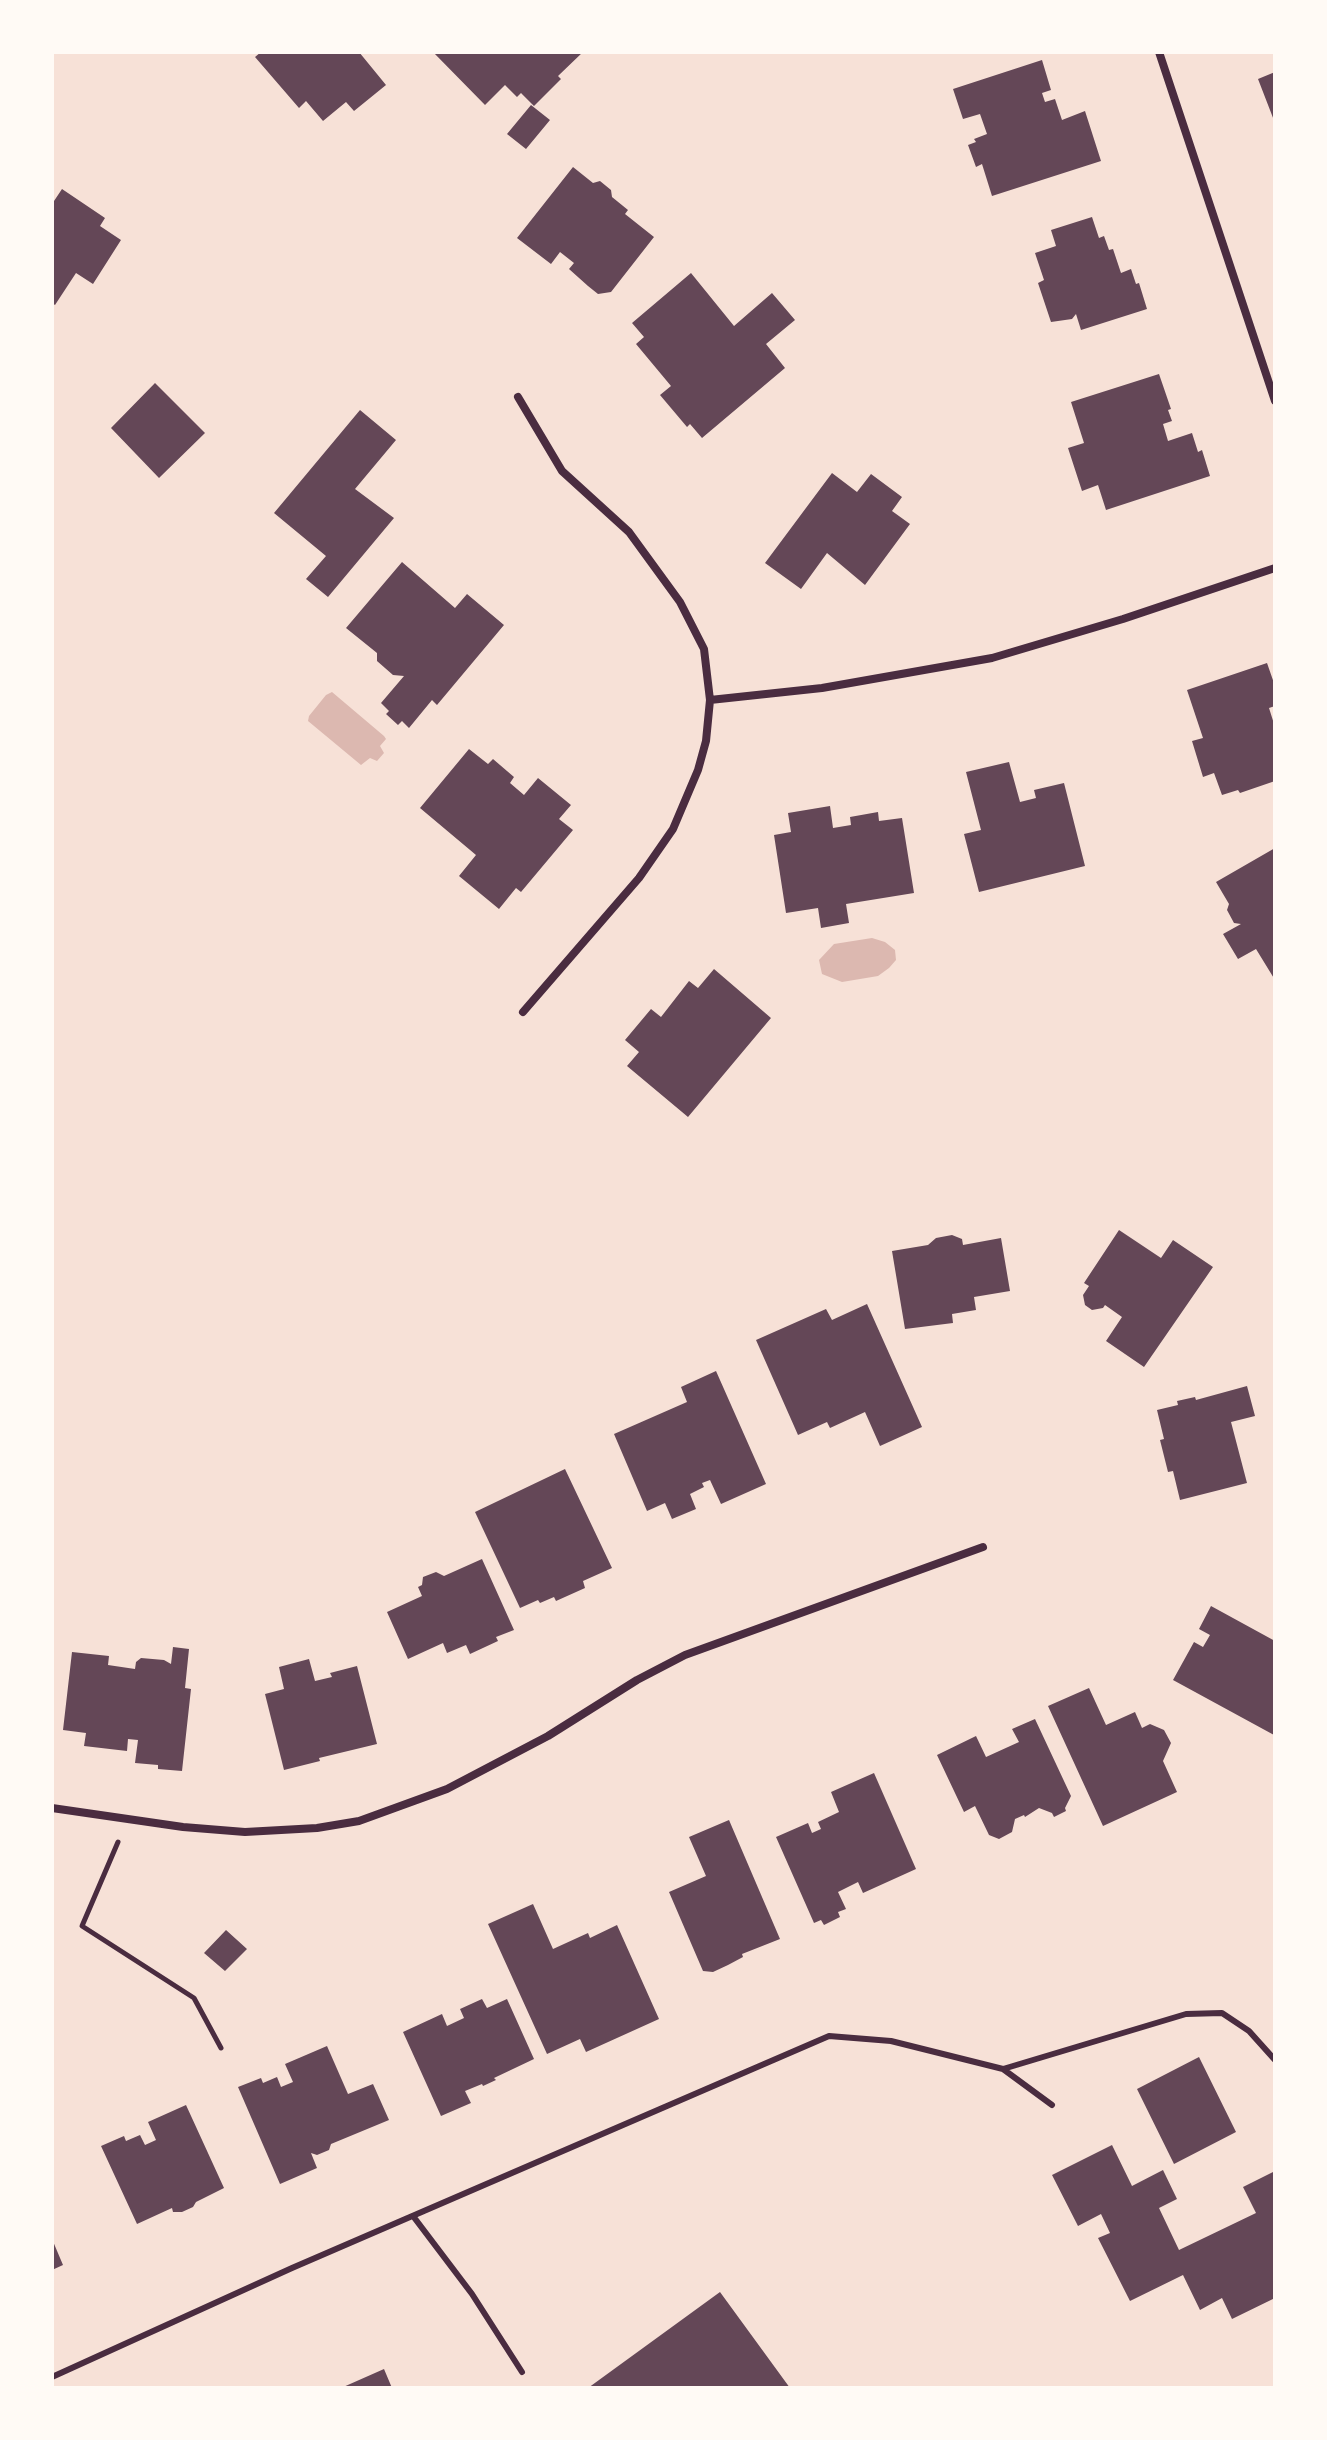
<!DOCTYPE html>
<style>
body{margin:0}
#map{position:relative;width:1327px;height:2440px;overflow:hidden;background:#f7e1d7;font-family:Spectral,serif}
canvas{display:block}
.frame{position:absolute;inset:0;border:54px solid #fffaf5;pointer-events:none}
</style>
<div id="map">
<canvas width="1327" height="2440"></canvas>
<div class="frame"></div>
</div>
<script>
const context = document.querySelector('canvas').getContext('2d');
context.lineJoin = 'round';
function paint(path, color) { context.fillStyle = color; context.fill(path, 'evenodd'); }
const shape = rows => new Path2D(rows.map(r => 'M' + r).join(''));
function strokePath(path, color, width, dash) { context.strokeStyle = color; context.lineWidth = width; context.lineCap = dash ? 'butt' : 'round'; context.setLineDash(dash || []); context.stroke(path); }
const water = shape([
 [332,692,384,736,386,739,380,746,384,753,377,761,370,758,361,765,308,721,309,716,326,695],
 [872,938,885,942,895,950,896,960,889,968,878,976,842,982,822,974,819,960,834,944]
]);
const building = shape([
 [261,52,359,52,386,85,354,111,346,102,323,121,306,101,299,108,255,57],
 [433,52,583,52,558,76,561,79,534,106,521,93,517,97,505,85,485,105],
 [1042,60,1051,90,1042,93,1045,102,1055,99,1062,120,1085,111,1101,161,992,196,982,164,976,167,968,145,976,142,974,139,987,134,980,114,963,119,953,89],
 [1275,72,1275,123,1258,79],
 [531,105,550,120,526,149,507,134],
 [573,167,593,183,600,181,611,190,612,197,628,210,625,214,654,237,611,292,598,294,588,286,569,269,574,263,560,252,551,264,517,238],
 [62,189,105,218,100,226,121,240,93,284,76,273,55,305,52,303,52,204],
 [1092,217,1099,238,1104,236,1109,250,1113,249,1121,273,1131,269,1136,284,1139,283,1147,309,1081,330,1076,314,1072,319,1051,322,1038,283,1044,280,1035,253,1056,246,1051,230],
 [691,273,734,326,772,293,795,320,766,344,785,368,702,438,690,424,687,427,660,395,671,386,636,344,644,337,632,323],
 [1159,374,1171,409,1168,410,1172,421,1163,424,1168,441,1192,433,1198,452,1202,450,1210,476,1106,510,1098,485,1082,491,1068,448,1084,443,1071,402],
 [155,383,205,433,159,478,111,428],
 [360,410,396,440,355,489,394,518,328,597,306,579,326,556,274,513],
 [832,473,857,492,871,474,902,497,892,511,910,524,865,585,827,553,801,589,765,563],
 [402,562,455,608,467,594,504,625,437,705,432,700,409,728,402,721,398,725,386,714,389,711,381,703,404,676,393,675,377,661,377,653,346,628],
 [1267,663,1275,686,1275,706,1269,708,1275,727,1275,781,1240,793,1238,790,1222,795,1214,773,1203,777,1192,741,1203,738,1187,690],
 [469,749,488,764,493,759,514,777,510,783,524,795,538,778,571,805,559,819,573,830,521,892,516,888,499,909,459,876,476,855,420,808],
 [1009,762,1020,802,1036,798,1034,790,1064,783,1085,866,979,892,964,834,981,830,966,772],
 [830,806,833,828,851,825,850,817,878,812,879,821,902,818,914,893,846,904,849,923,821,928,818,908,786,913,774,835,791,832,788,813],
 [1275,848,1275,980,1256,949,1238,959,1223,934,1241,924,1234,923,1227,910,1229,904,1216,882],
 [714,969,771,1018,688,1117,627,1066,639,1052,625,1040,651,1009,661,1017,689,981,698,988],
 [1119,1230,1161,1258,1173,1240,1213,1267,1144,1367,1106,1341,1122,1317,1105,1305,1103,1308,1092,1310,1085,1305,1083,1295,1089,1286,1084,1283],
 [952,1235,962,1239,963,1245,1001,1238,1010,1291,974,1297,976,1310,952,1314,953,1323,905,1329,892,1251,928,1245,936,1238],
 [867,1304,922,1427,880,1446,865,1412,830,1428,827,1422,798,1435,756,1340,826,1309,832,1320],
 [716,1371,766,1484,721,1504,710,1480,702,1483,704,1487,690,1494,696,1509,672,1519,665,1503,647,1511,614,1434,687,1402,681,1387],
 [1247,1386,1255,1416,1231,1422,1247,1483,1180,1500,1173,1471,1168,1472,1160,1440,1164,1439,1157,1410,1178,1405,1177,1401,1195,1397,1196,1400],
 [565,1469,612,1568,583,1581,585,1588,556,1601,554,1597,540,1603,538,1600,520,1608,475,1512],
 [482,1559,514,1630,496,1637,498,1641,470,1654,466,1645,447,1653,443,1643,408,1659,387,1612,422,1596,418,1587,422,1585,423,1577,436,1572,444,1576],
 [1211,1606,1275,1641,1274,1735,1173,1680,1194,1642,1203,1647,1210,1635,1199,1629],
 [173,1647,189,1649,185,1688,191,1689,182,1771,158,1769,158,1765,135,1763,138,1740,128,1739,127,1751,84,1746,86,1733,63,1730,72,1652,109,1656,108,1665,135,1669,136,1662,141,1658,164,1660,171,1664],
 [309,1659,315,1681,332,1677,330,1673,357,1666,377,1744,319,1758,320,1761,284,1770,265,1694,284,1689,279,1667],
 [1089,1688,1106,1725,1135,1712,1142,1728,1150,1724,1164,1730,1171,1743,1163,1761,1177,1792,1103,1826,1048,1706],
 [1035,1719,1071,1796,1065,1808,1066,1811,1054,1817,1052,1813,1039,1808,1025,1817,1024,1815,1015,1819,1012,1832,999,1839,989,1835,975,1806,964,1812,937,1755,976,1736,986,1757,1019,1742,1012,1729],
 [874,1773,916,1869,863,1893,858,1882,838,1892,846,1909,838,1912,840,1917,824,1925,821,1920,814,1923,776,1837,808,1823,812,1833,821,1829,818,1822,839,1812,831,1792],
 [729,1820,780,1939,742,1954,743,1957,728,1965,713,1972,703,1971,669,1892,706,1876,689,1837],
 [533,1904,553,1949,588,1933,590,1938,617,1925,659,2019,586,2052,580,2039,547,2054,488,1924],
 [226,1930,247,1949,225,1971,204,1953],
 [482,1999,487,2008,507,1999,534,2059,494,2078,496,2080,483,2086,482,2084,465,2091,471,2103,441,2116,403,2032,442,2014,447,2026,464,2018,460,2009],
 [327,2046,348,2094,373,2084,389,2120,331,2144,329,2150,317,2155,311,2153,317,2168,280,2184,238,2087,261,2078,263,2083,277,2077,281,2087,293,2082,285,2064],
 [1199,2057,1236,2132,1174,2164,1137,2089],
 [186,2105,224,2188,196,2202,193,2207,182,2212,173,2212,172,2208,137,2224,101,2146,124,2136,126,2141,140,2135,145,2145,156,2140,148,2122],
 [1112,2145,1132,2186,1163,2170,1177,2199,1159,2208,1179,2250,1256,2213,1243,2187,1275,2171,1275,2298,1232,2319,1222,2298,1200,2310,1183,2275,1130,2301,1098,2238,1110,2233,1101,2214,1078,2226,1052,2175],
 [52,2239,63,2265,52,2270],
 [720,2292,790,2388,588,2388],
 [384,2369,392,2388,341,2388]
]);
const path = shape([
 [118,1842,82,1926,194,1998,221,2048]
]);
const service = shape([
 [1003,2069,1186,2014,1222,2013,1249,2031,1275,2060],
 [413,2216,472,2294,522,2372],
 [52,2377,292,2268,829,2036,891,2041,1003,2069,1052,2105]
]);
const minor = shape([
 [1159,52,1275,401],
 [518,397,562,471,629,532,680,602,704,649,710,700,706,741,698,770,673,829,639,878,523,1012],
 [710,700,822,688,992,658,1123,619,1275,568],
 [52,1808,183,1827,245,1832,317,1828,359,1821,447,1789,548,1736,637,1680,685,1655,983,1547]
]);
paint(water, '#dcb8b0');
paint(building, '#644757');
strokePath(path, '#4a2c40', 5);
strokePath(service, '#4a2c40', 6);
strokePath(minor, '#4a2c40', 8);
</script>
